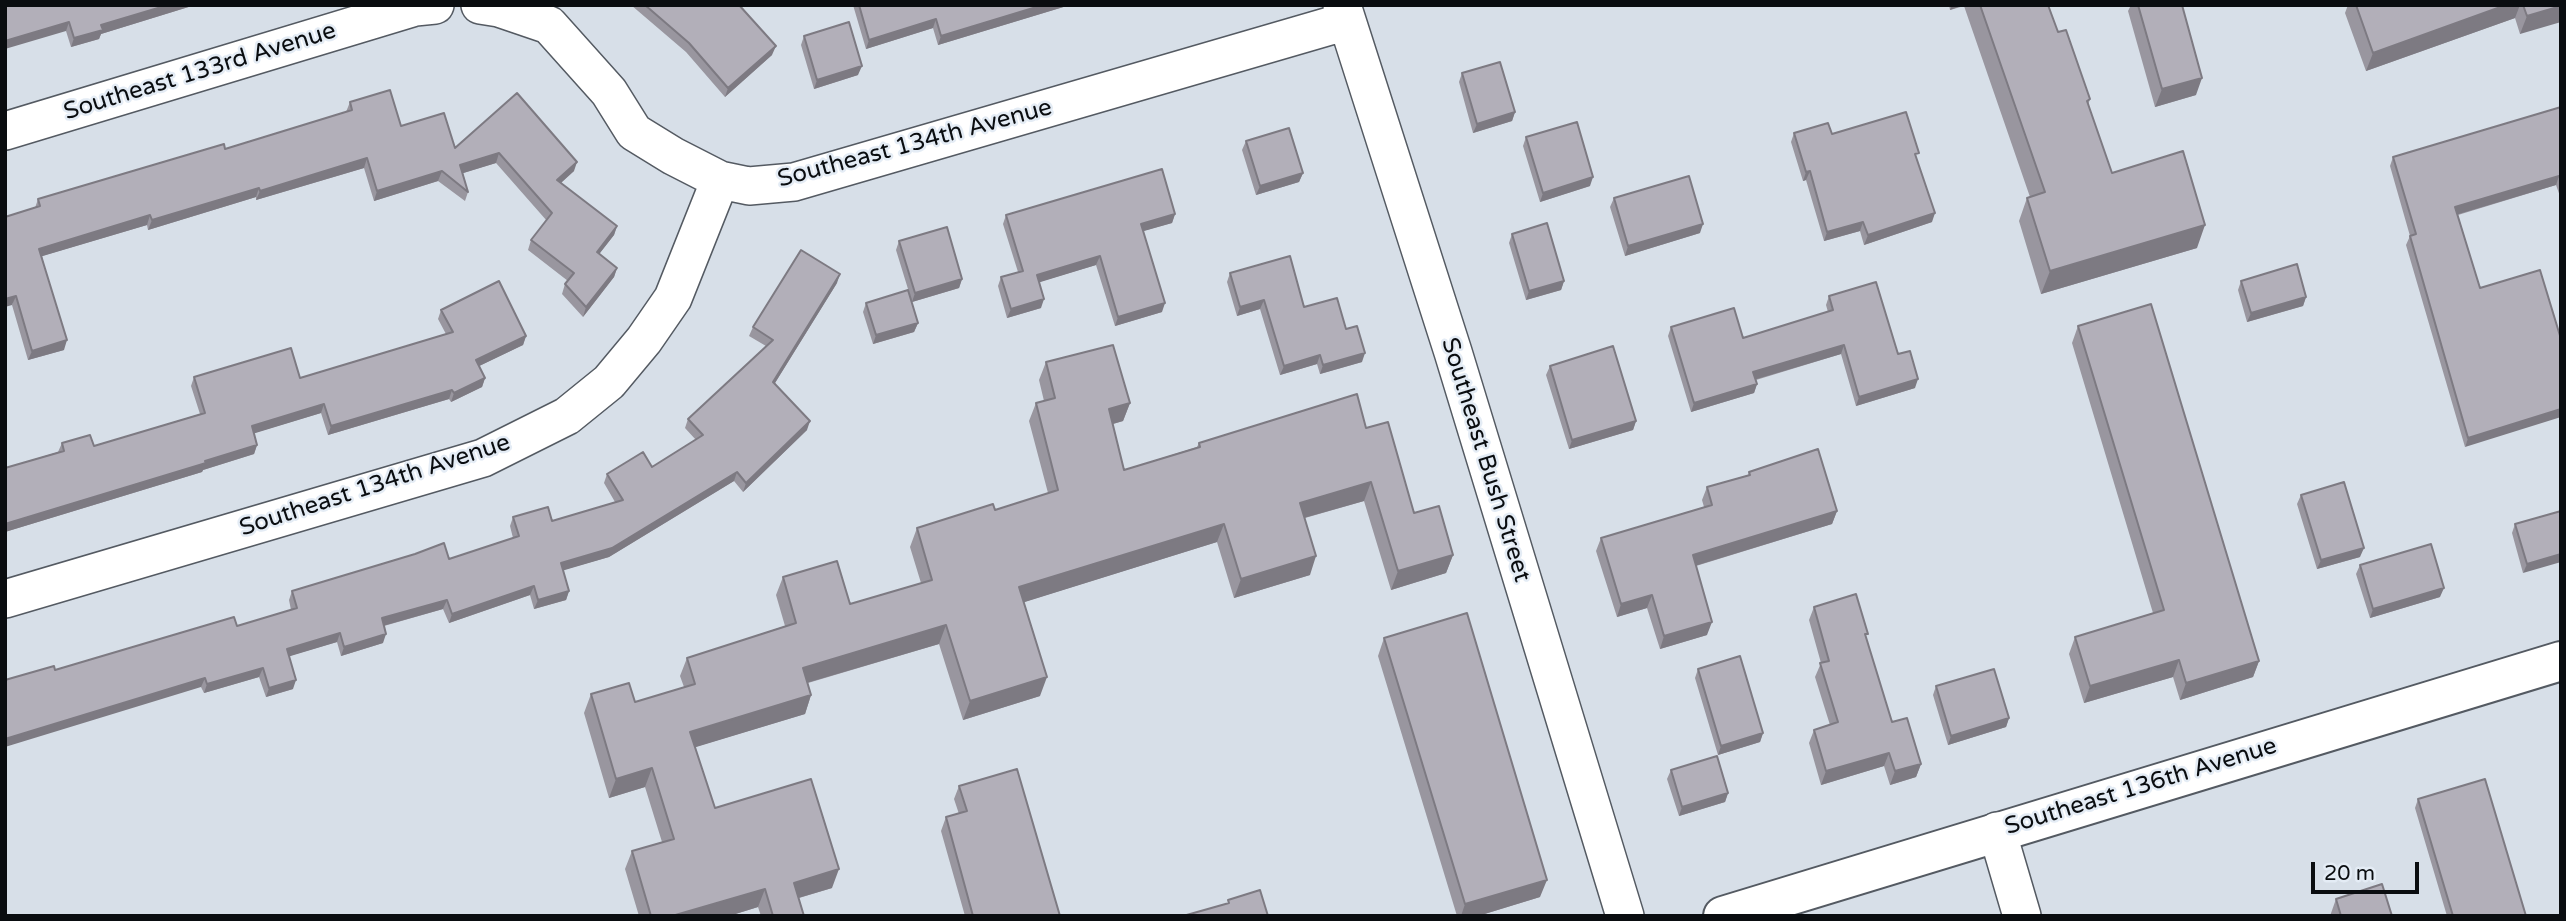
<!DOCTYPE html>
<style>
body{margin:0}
#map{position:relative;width:2566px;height:921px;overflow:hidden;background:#d7dfe8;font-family:"Varela Round",sans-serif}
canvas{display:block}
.frame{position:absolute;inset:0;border:7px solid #0a0d10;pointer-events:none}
.scale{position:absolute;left:2311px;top:862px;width:108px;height:32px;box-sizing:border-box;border:4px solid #0a0d10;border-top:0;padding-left:9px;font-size:21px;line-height:24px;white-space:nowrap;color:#0a0d10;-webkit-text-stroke:5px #e4ecf5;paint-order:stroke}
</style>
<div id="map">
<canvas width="2566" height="921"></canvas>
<div class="frame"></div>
<div class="scale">20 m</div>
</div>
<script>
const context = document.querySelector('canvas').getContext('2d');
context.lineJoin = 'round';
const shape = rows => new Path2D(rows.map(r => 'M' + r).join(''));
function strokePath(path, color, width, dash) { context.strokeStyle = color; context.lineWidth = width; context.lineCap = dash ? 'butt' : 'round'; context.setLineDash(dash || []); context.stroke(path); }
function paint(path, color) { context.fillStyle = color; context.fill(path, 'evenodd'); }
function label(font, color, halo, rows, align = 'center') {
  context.font = font + ' "Varela Round",sans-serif'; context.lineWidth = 5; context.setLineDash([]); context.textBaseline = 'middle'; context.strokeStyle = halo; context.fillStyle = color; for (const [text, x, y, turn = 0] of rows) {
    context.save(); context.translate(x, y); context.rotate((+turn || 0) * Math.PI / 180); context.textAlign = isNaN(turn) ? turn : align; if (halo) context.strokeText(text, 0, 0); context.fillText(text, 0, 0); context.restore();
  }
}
const minor = shape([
 [480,5,499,8,549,25,609,92,634,132,673,156,720,180,749,186,794,182,1347,21],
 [1342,5,1453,352,1625,916],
 [5,131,415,7,435,5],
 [5,599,483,458,567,416,609,382,644,340,673,298,720,180],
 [1997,831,2022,916]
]);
const tertiary = shape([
 [1723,916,2561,661]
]);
const wall = shape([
 [5,5,195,5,101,34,99,39,71,47,66,31],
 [631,5,739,5,772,55,725,97,686,52],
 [853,5,1070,5,938,45,933,28,866,49],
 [1949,5,2048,5,2058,32,2090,99,2088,105,2112,173,2197,248,2041,294,2019,221,2027,198,2030,197,1964,6,1950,10],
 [2131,5,2182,5,2196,95,2155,107,2128,11],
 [2348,5,2561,5,2520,34,2515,18,2366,71,2345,13],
 [804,36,858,75,814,89,801,45],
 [1462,73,1515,112,1512,121,1473,133,1459,82],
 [517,93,574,171,561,183,617,226,614,235,599,254,617,268,614,277,583,317,562,294,565,284,568,281,528,250,531,240,547,221,496,163,463,173,468,192,465,201,438,181,374,201,364,168,256,200,256,197,148,230,147,225,42,256,64,350,28,360,12,305,35,208,38,199,225,149,346,112,350,102,401,126,455,148],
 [2561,107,2561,199,2556,185,2458,215,2480,288,2540,270,2465,447,2406,245,2410,236,2390,166,2393,157],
 [1794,133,1832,134,1916,159,1932,222,1864,245,1860,231,1824,241,1806,180,1803,181,1791,142],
 [1526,137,1590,186,1540,202,1523,146],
 [1246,141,1303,173,1299,182,1256,195,1242,150],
 [1614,198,1700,233,1625,256,1610,207],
 [1175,214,1172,223,1143,231,1162,312,1115,326,1096,265,1039,282,1041,308,1007,318,998,286,1001,277,1018,272,1003,224,1006,215],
 [1512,234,1564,281,1561,290,1526,300,1509,243],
 [899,241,962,279,959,288,912,302,896,250],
 [1230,273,1304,307,1346,329,1362,362,1320,374,1317,364,1280,375,1260,309,1237,316,1227,282],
 [2241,281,2306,297,2303,306,2247,322,2238,290],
 [837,283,775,383,807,430,743,492,734,481,609,557,563,570,569,591,566,600,534,609,530,595,449,623,443,609,384,626,383,643,341,656,337,642,289,656,293,689,266,697,259,677,204,693,201,687,55,670,237,626,291,610,289,600,292,591,449,559,513,538,510,526,513,517,552,521,615,502,604,483,607,474,652,467,696,440,685,428,688,419,766,346,749,336,753,327],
 [1829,296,1898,354,1915,388,1856,406,1841,354,1756,380,1757,384,1754,393,1691,412,1668,336,1671,327,1743,338,1828,312,1826,305],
 [866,303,918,323,914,332,873,344,863,312],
 [441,310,526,336,523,345,479,366,485,378,482,387,451,402,449,399,328,435,321,413,254,433,257,445,254,454,203,470,202,472,5,532,5,468,58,452,62,443,94,446,200,414,191,386,194,377,300,378,446,334,438,319],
 [2078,326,2259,661,2253,677,2180,700,2173,677,2084,703,2069,654,2075,637,2153,613,2072,343],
 [1046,362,1130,403,1123,421,1113,424,1124,470,1197,447,1199,443,1366,428,1414,513,1453,555,1446,573,1391,590,1364,501,1305,518,1310,575,1234,598,1217,542,1024,602,1040,696,963,720,939,644,808,683,811,695,805,714,695,747,715,808,832,888,799,898,804,916,761,916,758,907,729,916,639,916,625,869,632,851,662,842,645,787,609,798,584,713,591,694,635,702,684,687,680,676,687,658,785,626,776,595,783,577,850,604,921,583,910,547,917,528,995,510,1048,493,1029,421,1036,403,1044,401,1039,380],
 [1550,366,1636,421,1633,430,1569,449,1546,375],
 [1749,472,1837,511,1832,524,1696,566,1707,635,1660,649,1647,608,1617,617,1596,551,1601,538,1704,507,1702,500,1707,487,1748,475],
 [2301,495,2360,557,2317,569,2297,504],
 [2561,511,2523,573,2512,533,2515,524],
 [2360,565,2440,597,2370,618,2356,574],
 [1814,607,1866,638,1892,722,1921,764,1916,777,1890,785,1884,766,1821,785,1809,743,1814,730,1830,725,1815,677,1821,663,1809,620],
 [1384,638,1540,897,1478,916,1457,916,1378,656],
 [1698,669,1763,733,1760,742,1718,755,1695,678],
 [1936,686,2009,718,2006,727,1948,745,1933,695],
 [1671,770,1728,793,1725,802,1679,816,1667,779],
 [959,786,1060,916,965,916,941,831,946,817,959,814,954,799],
 [2418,799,2526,916,2447,916,2415,808],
 [2336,899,2392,916,2330,916]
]);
const shadedWall = shape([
 [168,5,195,5,101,34,99,39,71,47,74,38,101,25],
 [1043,5,1070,5,938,45,941,36],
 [1952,5,1964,5,1950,10],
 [2506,5,2520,5,2515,18,2366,71,2373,53],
 [2561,6,2561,22,2520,34,2527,16],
 [936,19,933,28,866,49,869,40],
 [69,22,66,31,5,49,5,41],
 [776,46,772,55,725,97,728,88],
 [862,66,858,75,814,89,817,80],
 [2202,78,2196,95,2155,107,2162,89],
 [1515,112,1512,121,1473,133,1477,124],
 [499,153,496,163,457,175,460,165],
 [367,158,364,168,256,200,260,191],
 [577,162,574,171,554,189,557,180],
 [442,171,438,181,374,201,377,191],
 [1810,171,1806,180,1803,181,1806,172],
 [1303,173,1299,182,1256,195,1260,186],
 [2559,176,2556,185,2452,216,2455,207],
 [1593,177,1590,186,1540,202,1543,193],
 [259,188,256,197,148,230,152,220],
 [1935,213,1932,222,1864,245,1868,235],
 [1175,214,1172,223,1137,233,1141,224],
 [150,215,147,225,36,258,39,249],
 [1863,222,1860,231,1824,241,1827,232],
 [1703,224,1700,233,1625,256,1628,246],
 [2205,225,2197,248,2041,294,2050,271],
 [617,226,614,235,593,262,597,252],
 [1100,256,1096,265,1034,284,1037,275],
 [617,268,614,277,583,317,586,307],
 [840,274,837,283,770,391,773,382],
 [962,279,959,288,912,302,915,293],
 [1564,281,1561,290,1526,300,1529,291],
 [16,296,12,305,5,307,5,299],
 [2306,297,2303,306,2247,322,2251,313],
 [1044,299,1041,308,1007,318,1011,309],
 [1264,300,1260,309,1237,316,1240,307],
 [1165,303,1162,312,1115,326,1118,317],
 [918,323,914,332,873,344,876,335],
 [526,336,523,345,473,369,476,360],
 [67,340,64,350,28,360,32,351],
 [1844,345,1841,354,1750,381,1753,372],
 [1365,353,1362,362,1320,374,1323,365],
 [1320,355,1317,364,1280,375,1284,366],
 [485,378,482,387,451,402,454,393],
 [1918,379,1915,388,1856,406,1859,397],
 [1757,384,1754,393,1691,412,1694,403],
 [452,390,449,399,328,435,331,426],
 [1130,403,1123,421,1102,427,1109,409],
 [324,404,321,413,249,435,252,426],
 [2561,409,2561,417,2465,447,2468,438],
 [810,421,807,430,743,492,746,483],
 [1636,421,1633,430,1569,449,1572,440],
 [257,445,254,454,203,470,202,472,5,532,5,524],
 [737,472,734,481,609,557,558,572,561,563],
 [1371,482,1364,501,1293,521,1300,503],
 [1837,511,1832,524,1688,568,1693,555],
 [1224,524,1217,542,1012,606,1019,587],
 [2364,548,2360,557,2317,569,2321,560],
 [2561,554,2561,562,2523,573,2527,564],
 [1453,555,1446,573,1391,590,1398,571],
 [1316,556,1310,575,1234,598,1241,579],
 [534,586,530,595,449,623,452,614],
 [2444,588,2440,597,2370,618,2373,609],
 [569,591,566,600,534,609,538,600],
 [1652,595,1647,608,1617,617,1621,604],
 [447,600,443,609,379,627,382,618],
 [1712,622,1707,635,1660,649,1664,636],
 [946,625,939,644,796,686,803,668],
 [340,633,337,642,284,658,287,649],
 [386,634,383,643,341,656,344,647],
 [2179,660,2173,677,2084,703,2090,686],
 [2259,661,2253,677,2180,700,2186,683],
 [263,668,259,677,204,693,207,684],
 [1047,677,1040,696,963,720,970,701],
 [205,678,201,687,5,747,5,739],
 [296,680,293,689,266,697,269,688],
 [811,695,805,714,683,751,690,732],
 [2009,718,2006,727,1948,745,1951,736],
 [1763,733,1760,742,1718,755,1721,746],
 [1889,753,1884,766,1821,785,1826,771],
 [1921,764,1916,777,1890,785,1895,771],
 [652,768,645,787,609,798,616,779],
 [1728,793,1725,802,1679,816,1682,807],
 [839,869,832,888,788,901,794,883],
 [1547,880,1540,897,1478,916,1461,916,1465,904],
 [765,889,758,907,729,916,672,916]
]);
const building = shape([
 [5,5,168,5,101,25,103,30,74,38,69,22,5,41,5,5],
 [645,5,739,5,776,46,728,88,689,43,645,5],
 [859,5,1043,5,941,36,936,19,869,40,859,5],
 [1980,5,2048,5,2058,32,2066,30,2090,99,2087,101,2112,173,2183,151,2205,225,2050,271,2027,198,2045,192,1980,5],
 [2138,5,2182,5,2202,78,2162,89,2138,5],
 [2356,5,2506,5,2373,53,2356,5],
 [2523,5,2561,5,2561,6,2527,16,2523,5],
 [849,22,862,66,817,80,804,36,849,22],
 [1500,62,1515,112,1477,124,1462,73,1500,62],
 [390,90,401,126,444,113,455,148,517,93,577,162,557,180,617,226,597,252,617,268,586,307,565,284,574,273,531,240,552,213,499,153,460,165,468,192,442,171,377,191,367,158,260,191,259,188,152,220,150,215,39,249,67,340,32,351,16,296,5,299,5,217,40,206,38,199,224,144,225,149,352,110,350,102,390,90],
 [2561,107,2561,180,2559,176,2455,207,2480,288,2540,270,2561,339,2561,409,2468,438,2410,236,2416,234,2393,157,2561,107],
 [1906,112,1919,153,1915,154,1935,213,1868,235,1863,222,1827,232,1810,171,1806,172,1794,133,1828,123,1832,134,1906,112],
 [1577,122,1593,177,1543,193,1526,137,1577,122],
 [1289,128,1303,173,1260,186,1246,141,1289,128],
 [1162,169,1175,214,1141,224,1165,303,1118,317,1100,256,1037,275,1044,299,1011,309,1001,277,1023,271,1006,215,1162,169],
 [1689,176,1703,224,1628,246,1614,198,1689,176],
 [1547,223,1564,281,1529,291,1512,234,1547,223],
 [947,227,962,279,915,293,899,241,947,227],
 [801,250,840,274,773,382,810,421,746,483,737,472,612,548,561,563,569,591,538,600,534,586,452,614,447,600,382,618,386,634,344,647,340,633,287,649,296,680,269,688,263,668,207,684,205,678,5,739,5,680,54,666,55,670,234,617,237,626,297,608,292,591,415,554,444,543,449,559,519,536,513,517,548,507,552,521,623,500,607,474,643,452,652,467,703,435,688,419,773,340,753,327,801,250],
 [1290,256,1304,307,1337,298,1346,329,1357,326,1365,353,1323,365,1320,355,1284,366,1264,300,1240,307,1230,273,1290,256],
 [2297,264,2306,297,2251,313,2241,281,2297,264],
 [499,281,526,336,476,360,485,378,454,393,452,390,331,426,324,404,252,426,257,445,205,461,206,463,5,524,5,468,64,451,62,443,90,435,94,446,205,413,194,377,291,348,300,378,453,332,441,310,499,281],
 [1876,282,1898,354,1910,351,1918,379,1859,397,1844,345,1753,372,1757,384,1694,403,1671,327,1734,308,1743,338,1833,310,1829,296,1876,282],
 [908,290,918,323,876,335,866,303,908,290],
 [2151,304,2259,661,2186,683,2179,660,2090,686,2075,637,2164,610,2078,326,2151,304],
 [1113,345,1130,403,1109,409,1124,470,1200,447,1199,443,1357,394,1366,428,1388,422,1414,513,1439,506,1453,555,1398,571,1371,482,1300,503,1316,556,1241,579,1224,524,1019,587,1047,677,970,701,946,625,803,668,811,695,690,732,715,808,811,779,839,869,794,883,804,916,773,916,765,889,672,916,651,916,632,851,674,839,652,768,616,779,591,694,629,683,635,702,695,684,687,658,796,623,783,577,837,561,850,604,932,580,917,528,993,504,995,510,1058,490,1036,403,1055,398,1046,362,1113,345],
 [1613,346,1636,421,1572,440,1550,366,1613,346],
 [1818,449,1837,511,1693,555,1712,622,1664,636,1652,595,1621,604,1601,538,1712,505,1707,487,1750,475,1749,472,1818,449],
 [2344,482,2364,548,2321,560,2301,495,2344,482],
 [2561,511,2561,554,2527,564,2515,524,2561,511],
 [2431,544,2444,588,2373,609,2360,565,2431,544],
 [1856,594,1868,634,1865,634,1892,722,1907,718,1921,764,1895,771,1889,753,1826,771,1814,730,1838,722,1820,663,1829,661,1814,607,1856,594],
 [1467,613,1547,880,1465,904,1384,638,1467,613],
 [1740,656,1763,733,1721,746,1698,669,1740,656],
 [1994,669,2009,718,1951,736,1936,686,1994,669],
 [1717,756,1728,793,1682,807,1671,770,1717,756],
 [1017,769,1060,916,973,916,946,817,967,811,959,786,1017,769],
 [2485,779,2526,916,2453,916,2418,799,2485,779],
 [2382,884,2392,916,2341,916,2336,899,2382,884],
 [1260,890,1268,916,1183,916,1229,903,1228,900,1260,890]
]);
const streetNames = [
 ["Southeast 133rd Avenue",200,72,-17],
 ["Southeast 134th Avenue",915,144,-15],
 ["Southeast Bush Street",1485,460,73],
 ["Southeast 134th Avenue",375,486,-18],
 ["Southeast 136th Avenue",2141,787,-17]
];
strokePath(minor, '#545a62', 40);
strokePath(tertiary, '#545a62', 42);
strokePath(minor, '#fff', 37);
strokePath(tertiary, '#fff', 38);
paint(wall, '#99969f');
paint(shadedWall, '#7d7a82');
paint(building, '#b2afb9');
strokePath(building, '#7d7a82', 2);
label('24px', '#0a0d10', '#e4ecf5', streetNames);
</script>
